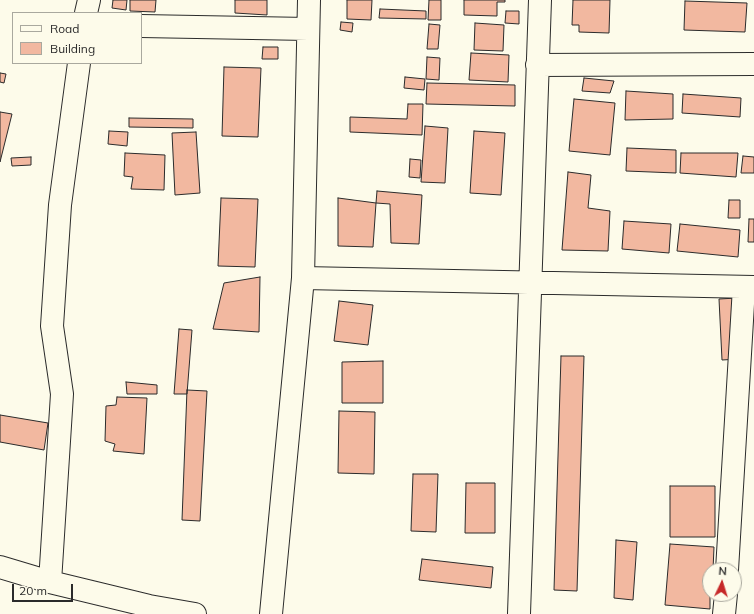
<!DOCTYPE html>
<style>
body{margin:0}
#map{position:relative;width:754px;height:614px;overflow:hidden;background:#fdfbea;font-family:Mulish,sans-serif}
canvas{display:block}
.legend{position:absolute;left:12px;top:12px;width:130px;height:52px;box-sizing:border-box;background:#fdfbea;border:1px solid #a9a89e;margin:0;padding:5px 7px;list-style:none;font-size:12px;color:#2b2b2b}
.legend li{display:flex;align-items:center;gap:8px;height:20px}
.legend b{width:20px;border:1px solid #a9a89e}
.north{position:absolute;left:702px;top:562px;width:40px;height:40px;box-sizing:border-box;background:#fdfbea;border:1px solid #a9a89e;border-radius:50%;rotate:4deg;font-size:11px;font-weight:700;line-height:16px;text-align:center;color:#2b2b2b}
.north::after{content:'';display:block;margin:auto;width:14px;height:18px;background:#c62828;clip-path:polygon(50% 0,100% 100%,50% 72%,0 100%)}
.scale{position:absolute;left:12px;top:584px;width:61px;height:18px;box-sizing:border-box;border:2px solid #2b2b2b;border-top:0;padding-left:5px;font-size:12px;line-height:14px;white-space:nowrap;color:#2b2b2b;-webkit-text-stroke:3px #fdfbea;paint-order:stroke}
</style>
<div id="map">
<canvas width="754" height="614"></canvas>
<ul class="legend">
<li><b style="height:5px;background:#fdfbea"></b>Road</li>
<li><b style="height:11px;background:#f2b8a0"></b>Building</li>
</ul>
<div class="north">N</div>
<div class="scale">20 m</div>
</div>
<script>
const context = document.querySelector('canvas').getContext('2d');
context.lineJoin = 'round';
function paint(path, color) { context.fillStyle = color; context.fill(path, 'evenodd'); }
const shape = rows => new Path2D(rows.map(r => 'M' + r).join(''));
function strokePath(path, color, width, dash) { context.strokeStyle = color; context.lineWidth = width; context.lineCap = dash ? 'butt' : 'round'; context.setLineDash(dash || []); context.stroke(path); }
const building = shape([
 [113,0,127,0,126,10,112,8,113,0],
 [130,0,156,0,155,12,130,11,130,0],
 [235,0,267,0,267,15,235,13,235,0],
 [347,0,372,0,371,20,347,19,347,0],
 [429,0,441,0,441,20,428,20,429,0],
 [464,0,505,0,505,2,497,2,497,16,464,15,464,0],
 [573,0,610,0,609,33,579,32,579,25,572,25,573,0],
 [685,1,747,3,745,32,684,30,685,1],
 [380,9,426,11,426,19,379,18,380,9],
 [506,11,519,11,519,24,505,23,506,11],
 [341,22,353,23,352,32,340,30,341,22],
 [475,23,504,25,503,51,474,50,475,23],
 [429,24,440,25,438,49,427,49,429,24],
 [263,47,278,47,278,59,262,59,263,47],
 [471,53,509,55,508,82,469,80,471,53],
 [427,57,440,58,439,80,426,79,427,57],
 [224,67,261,68,258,137,222,136,224,67],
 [0,73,6,74,4,83,0,82,0,73],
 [405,77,425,79,424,90,404,88,405,77],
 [584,78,614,81,610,93,582,91,584,78],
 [427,83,515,85,515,106,426,104,427,83],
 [626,91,673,94,673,119,625,120,626,91],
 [683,94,741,98,740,117,682,113,683,94],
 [574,99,615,103,610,155,569,151,574,99],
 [408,104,423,104,422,135,350,132,350,117,407,119,408,104],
 [0,112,12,114,0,162,0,112],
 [129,118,193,119,193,128,129,127,129,118],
 [425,126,448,128,445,183,421,182,425,126],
 [109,131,128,132,127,146,108,144,109,131],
 [474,131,505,133,501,195,470,193,474,131],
 [196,132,200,193,175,195,172,133,196,132],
 [627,148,676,150,676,173,626,171,627,148],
 [125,153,165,155,164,190,131,189,133,177,124,176,125,153],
 [681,153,738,153,736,177,680,173,681,153],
 [743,156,754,157,754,173,741,173,743,156],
 [31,157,31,165,12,166,11,158,31,157],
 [410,159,421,160,420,178,409,177,410,159],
 [568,172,591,175,588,208,610,211,608,251,562,250,568,172],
 [377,191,422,195,419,244,391,243,390,204,376,203,377,191],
 [221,198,258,199,255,267,218,266,221,198],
 [338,198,376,203,373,247,338,246,338,198],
 [729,200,740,200,740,218,728,218,729,200],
 [749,219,754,219,754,242,748,242,749,219],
 [624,221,671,224,669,253,622,249,624,221],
 [680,224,740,230,738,257,677,251,680,224],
 [260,277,259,332,213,329,224,283,260,277],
 [737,298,739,359,722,360,719,299,737,298],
 [339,301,373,305,368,345,334,341,339,301],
 [179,329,192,330,187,394,174,394,179,329],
 [561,356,584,356,577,591,554,590,561,356],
 [383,361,383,403,342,403,342,362,383,361],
 [126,382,157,385,157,394,127,394,126,382],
 [187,390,207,391,200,521,182,520,187,390],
 [117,397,147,398,144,454,113,451,115,444,105,441,106,406,116,405,117,397],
 [339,411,375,412,374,474,338,473,339,411],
 [0,415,48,423,44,450,0,442,0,415],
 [413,474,438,474,436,532,411,531,413,474],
 [466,483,495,483,495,533,465,533,466,483],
 [670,486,715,486,715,537,670,537,670,486],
 [616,540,637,542,633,600,614,598,616,540],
 [670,544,714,547,713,570,710,570,710,609,665,605,670,544],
 [422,559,493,567,491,588,419,580,422,559]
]);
const minor = shape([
 [86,13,89,0],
 [141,26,308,29],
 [537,65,754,64],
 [303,278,754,287],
 [0,567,50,582,149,606,195,614],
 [727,570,744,287],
 [50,582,62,394,52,326,60,205,79,63],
 [271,614,303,278,309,0],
 [519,614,540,0],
 [724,614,726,594]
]);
paint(building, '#f2b8a0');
strokePath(building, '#2b2b2b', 1);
strokePath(minor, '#2b2b2b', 24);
strokePath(minor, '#fdfbea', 22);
</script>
